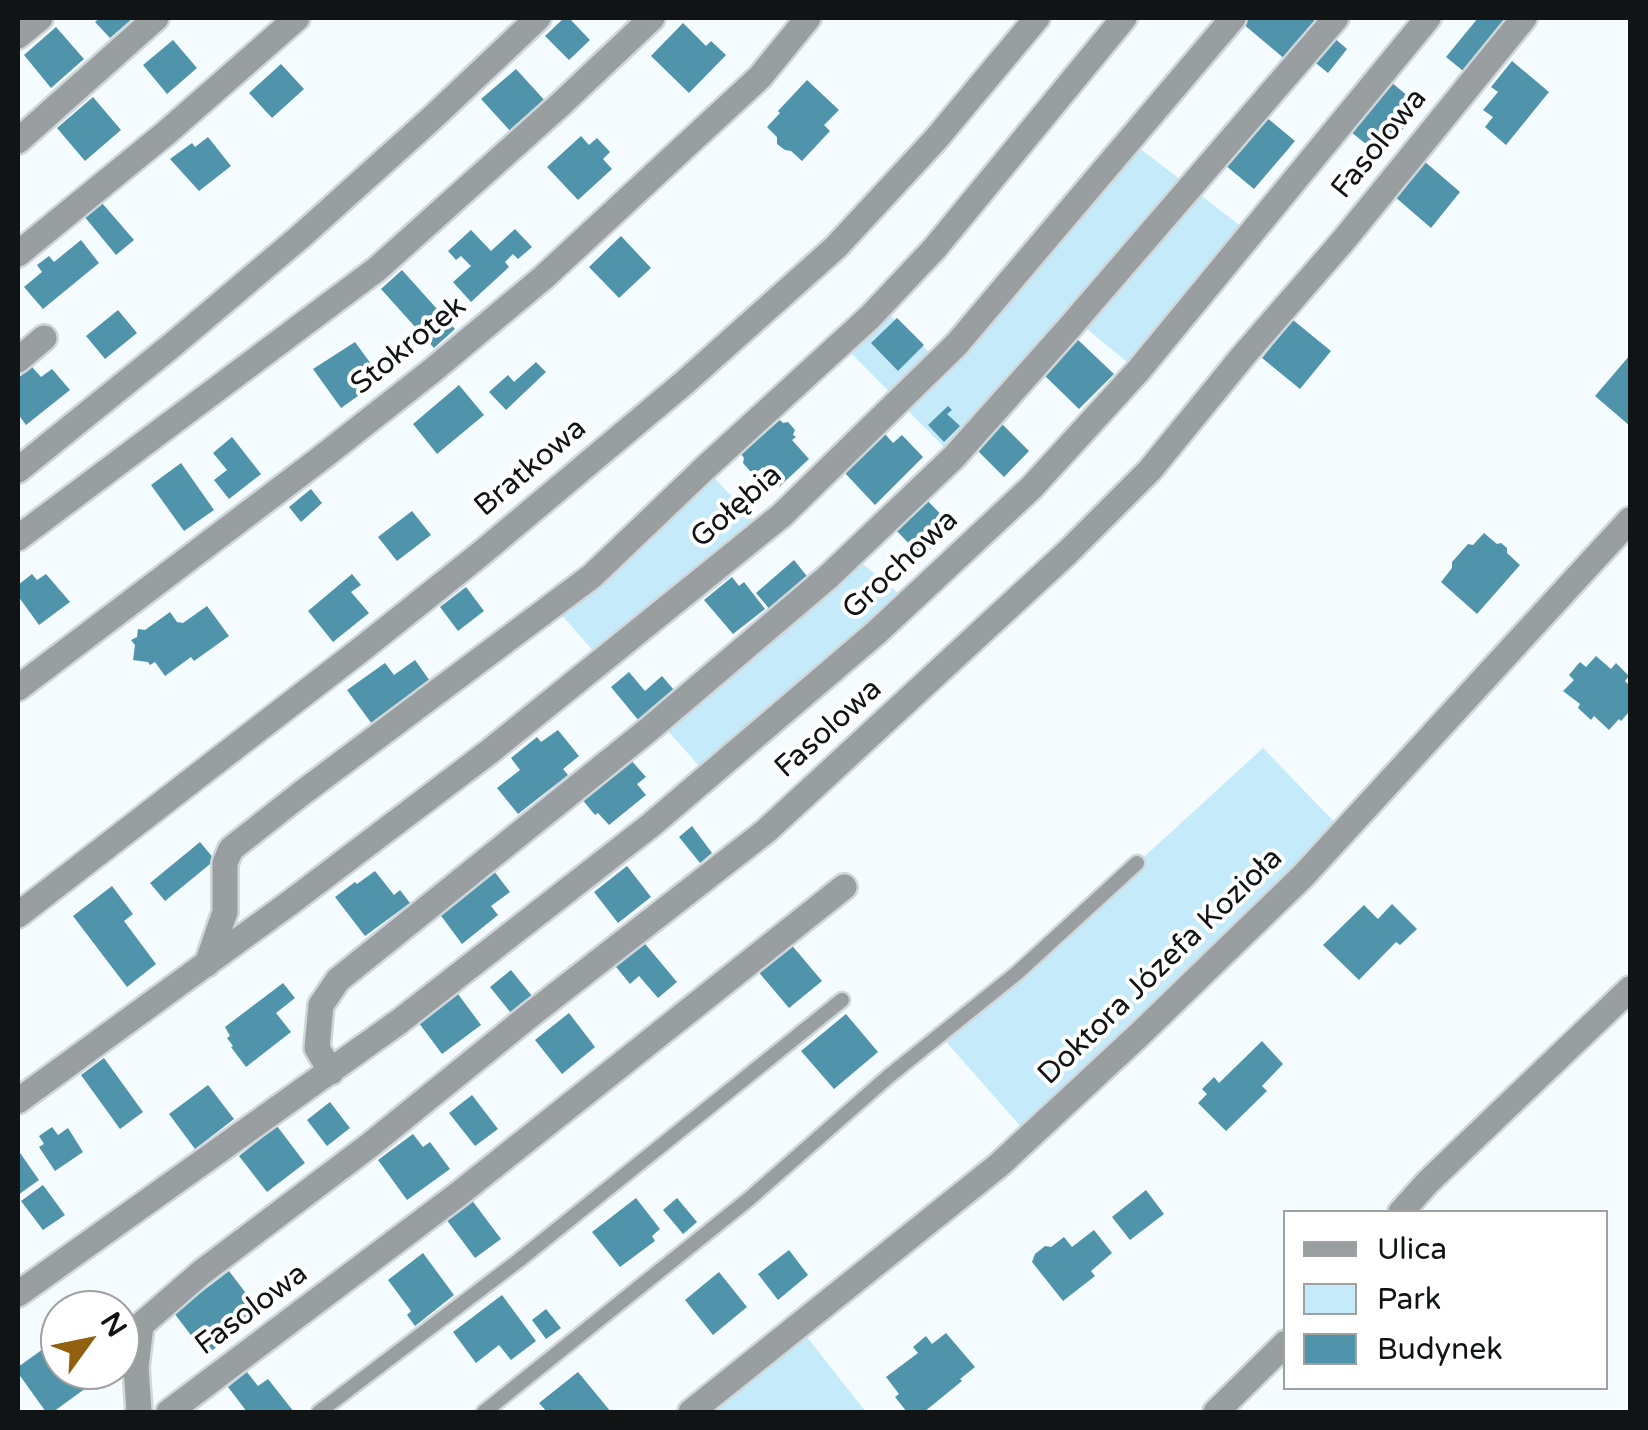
<!DOCTYPE html>
<meta charset="utf-8">
<style>
body{margin:0}
#map{position:relative;width:1648px;height:1430px;overflow:hidden;background:#f5fcff;font-family:"Varela Round",sans-serif}
canvas{display:block}
.frame{position:absolute;inset:0;border:20px solid #101415;pointer-events:none}
.legend{position:absolute;left:1283px;top:1210px;width:325px;height:180px;box-sizing:border-box;background:#fff;border:2px solid #9fa1a1;margin:0;padding:12px 18px;list-style:none;font-size:30px;color:#101415}
.legend li{display:flex;align-items:center;gap:20px;height:50px}
.legend b{width:50px;border:2px solid #9fa1a1}
.north{position:absolute;left:40px;top:1290px;width:100px;height:100px;box-sizing:border-box;background:#fff;border:2px solid #9fa1a1;border-radius:50%;rotate:57deg;font-size:28px;font-weight:700;line-height:40px;text-align:center;color:#101415}
.north::after{content:'';display:block;margin:auto;width:35px;height:45px;background:#926110;clip-path:polygon(50% 0,100% 100%,50% 72%,0 100%)}
</style>
<div id="map">
<canvas width="1648" height="1430"></canvas>
<div class="frame"></div>
<ul class="legend">
<li><b style="height:12px;background:#999ea0"></b>Ulica</li>
<li><b style="height:28px;background:#c5ebfa"></b>Park</li>
<li><b style="height:28px;background:#5094ac"></b>Budynek</li>
</ul>
<div class="north">N</div>
</div>
<script>
const context = document.querySelector('canvas').getContext('2d');
context.lineJoin = 'round';
function paint(path, color) { context.fillStyle = color; context.fill(path, 'evenodd'); }
const shape = rows => new Path2D(rows.map(r => 'M' + r).join(''));
function strokePath(path, color, width, dash) { context.strokeStyle = color; context.lineWidth = width; context.lineCap = dash ? 'butt' : 'round'; context.setLineDash(dash || []); context.stroke(path); }
function label(font, color, halo, rows, align = 'center') {
  context.font = font + ' "Varela Round",sans-serif'; context.lineWidth = 8; context.setLineDash([]); context.textBaseline = 'middle'; context.strokeStyle = halo; context.fillStyle = color; for (const [text, x, y, turn = 0] of rows) {
    context.save(); context.translate(x, y); context.rotate((+turn || 0) * Math.PI / 180); context.textAlign = isNaN(turn) ? turn : align; if (halo) context.strokeText(text, 0, 0); context.fillText(text, 0, 0); context.restore();
  }
}
const green = shape([
 [1129,140,1251,234,1138,371,1076,320,954,457,841,343,880,306,939,361],
 [705,468,763,530,602,661,553,605],
 [851,554,909,602,708,776,659,721],
 [1263,748,1344,832,1030,1137,940,1035,1017,973],
 [799,1327,866,1412,691,1412]
]);
const building = shape([
 [100,18,133,18,110,38,95,22],
 [564,18,569,18,590,40,569,60,545,36],
 [1246,18,1319,18,1286,60,1242,23],
 [1478,18,1512,18,1467,74,1446,57],
 [683,23,706,46,711,41,726,55,689,93,651,56],
 [56,27,84,59,51,88,24,55],
 [1332,36,1347,49,1328,73,1312,60],
 [173,40,197,68,167,94,143,65],
 [1512,61,1549,92,1506,145,1485,127,1493,117,1483,110,1498,92,1491,87],
 [281,64,304,89,272,118,249,93],
 [516,69,547,103,513,134,481,99],
 [807,80,839,110,824,125,830,131,802,161,791,151,785,150,777,144,777,137,767,127,780,113,778,111],
 [1391,82,1421,107,1381,156,1351,132],
 [93,97,121,130,85,161,57,128],
 [1266,117,1295,141,1254,189,1225,165],
 [581,136,589,145,597,138,610,152,603,159,612,169,578,200,547,167],
 [208,137,231,166,199,191,170,159,192,143,195,147],
 [1424,161,1460,192,1431,228,1394,196],
 [102,203,134,240,116,255,84,216],
 [515,229,532,247,518,259,513,254,505,262,509,267,471,302,453,282,471,266,461,256,456,260,448,251,471,230,491,251],
 [621,236,651,268,619,298,589,267],
 [81,240,99,263,43,309,24,287,42,272,37,265,49,256,54,262],
 [402,270,455,329,434,348,381,289],
 [118,310,137,333,105,359,86,336],
 [897,318,924,345,898,371,871,343],
 [1293,320,1331,351,1300,389,1262,358],
 [1076,338,1114,374,1079,409,1042,373],
 [355,342,382,379,341,408,313,369],
 [1630,355,1630,426,1595,396],
 [536,362,546,372,506,410,489,392,508,375,514,382],
 [32,367,41,377,52,369,70,390,26,425,18,414,18,378],
 [459,385,484,415,437,454,413,424],
 [948,406,952,410,947,414,960,426,944,442,928,425],
 [780,420,783,423,788,422,795,430,793,435,796,437,792,440,809,459,779,487,763,467,757,472,750,471,743,463,744,458,741,454],
 [1002,424,1029,451,1004,477,976,449],
 [885,434,893,443,902,435,923,457,875,505,844,472],
 [232,437,261,474,229,499,214,480,227,470,213,453],
 [181,463,214,510,184,531,151,485],
 [311,489,322,503,301,522,289,507],
 [924,497,953,527,922,557,893,527],
 [412,511,431,535,397,561,378,537],
 [1484,533,1497,544,1501,543,1507,548,1507,553,1520,565,1477,614,1441,582,1452,568,1452,562,1468,544,1473,545],
 [794,560,810,580,772,612,756,593],
 [32,574,37,580,46,574,70,602,39,625,18,596,18,585],
 [352,574,361,585,351,592,369,613,333,642,308,611],
 [732,577,739,586,744,582,765,609,733,634,704,600],
 [466,587,484,611,458,631,440,607],
 [207,606,229,636,194,661,191,657,165,676,155,662,150,665,148,662,133,660,135,645,131,640,137,637,138,629,145,630,170,612,177,622,183,623],
 [1596,656,1611,669,1616,663,1629,676,1625,681,1630,686,1630,711,1621,721,1619,719,1609,730,1594,716,1591,720,1578,708,1580,704,1563,691,1574,680,1569,675,1580,662,1586,667],
 [415,660,430,681,372,724,347,690,385,663,394,675],
 [629,672,645,691,662,676,680,697,644,727,611,687],
 [558,730,579,756,563,769,568,775,518,814,497,788,520,770,511,758,537,737,541,742],
 [629,758,646,777,637,784,646,795,609,825,598,813,595,815,581,798],
 [692,826,712,853,700,863,679,837],
 [200,842,215,860,165,901,150,883],
 [627,866,651,897,618,923,594,892],
 [375,871,394,895,400,890,410,903,365,936,335,897,355,882,357,884],
 [494,871,510,892,491,906,498,915,462,944,439,913],
 [112,886,133,914,124,921,156,964,127,987,73,916],
 [1392,904,1417,929,1400,945,1396,942,1359,980,1323,945,1364,905,1378,919],
 [641,939,677,982,658,998,639,976,630,984,612,962],
 [789,942,822,981,789,1008,756,969],
 [511,970,532,996,511,1013,490,987],
 [283,983,295,998,276,1013,291,1032,246,1067,231,1047,233,1046,227,1038,230,1036,225,1027],
 [455,990,481,1025,442,1054,416,1019],
 [569,1013,595,1047,562,1074,535,1040],
 [846,1014,878,1052,834,1089,801,1051],
 [1262,1041,1283,1064,1262,1086,1267,1091,1226,1131,1198,1103,1207,1094,1202,1089,1214,1077,1219,1083],
 [104,1058,143,1112,120,1129,81,1075],
 [208,1085,234,1119,195,1149,169,1114],
 [472,1095,498,1129,475,1146,449,1113],
 [330,1102,350,1128,327,1146,307,1120],
 [277,1126,305,1163,267,1192,239,1156],
 [52,1127,58,1135,68,1128,83,1152,55,1171,39,1147,44,1144,39,1136],
 [413,1134,423,1147,430,1142,450,1169,407,1200,378,1160],
 [18,1150,39,1180,18,1195],
 [43,1185,65,1215,43,1230,21,1201],
 [1146,1190,1164,1214,1130,1240,1112,1217],
 [636,1198,660,1229,652,1236,655,1241,620,1267,592,1232],
 [677,1198,697,1222,683,1234,663,1210],
 [471,1199,501,1239,475,1258,446,1219],
 [1094,1230,1112,1253,1091,1271,1095,1276,1063,1301,1032,1262,1035,1254,1045,1246,1051,1247,1064,1237,1072,1247],
 [789,1250,808,1275,778,1300,758,1274],
 [423,1253,454,1295,415,1326,407,1315,411,1311,388,1280],
 [229,1271,261,1313,206,1355,174,1313],
 [719,1272,747,1307,713,1335,685,1300],
 [502,1295,536,1341,511,1360,499,1345,476,1363,453,1332],
 [546,1309,561,1328,546,1339,532,1320],
 [946,1333,975,1367,960,1379,962,1381,924,1412,907,1412,895,1397,899,1394,886,1377,918,1353,913,1347,926,1336,932,1344],
 [57,1339,60,1343,60,1370,97,1370,101,1377,53,1412,46,1412,18,1373,18,1367],
 [247,1372,258,1386,268,1379,294,1412,247,1412,228,1387],
 [578,1372,611,1412,547,1412,539,1403]
]);
const lane = shape([
 [319,1412,518,1261,842,1000],
 [484,1412,749,1199,889,1076,1017,973,1137,863]
]);
const street = shape([
 [18,36,40,18],
 [18,141,156,18],
 [18,254,166,133,297,18],
 [18,360,44,338],
 [18,470,170,347,300,237,430,120,538,18],
 [18,538,377,269,561,104,652,18],
 [18,688,320,459,433,370,544,277,760,77,808,18],
 [18,915,363,648,478,556,684,383,836,247,936,139,1037,18],
 [207,964,225,912,225,863,231,849,302,793,592,576,705,468,870,317,935,248,1124,18],
 [331,1072,317,1048,321,1005,338,980,647,731,828,577,954,457,1069,328,1336,18],
 [18,1101,291,902,489,752,782,515,957,344,1233,18],
 [1401,1212,1428,1182,1630,989],
 [18,1294,400,1021,651,825,877,632,1032,487,1138,371,1428,18],
 [139,1412,136,1367,141,1325,202,1272,370,1145,529,1016,766,831,1068,552,1150,470,1243,356,1343,241,1524,18],
 [169,1412,460,1193,844,887],
 [691,1412,999,1165,1141,1033,1303,876,1630,520],
 [1216,1412,1286,1343]
]);
const streetNames = [
 ["Fasolowa",1380,144,-51],
 ["Stokrotek",409,346,-39],
 ["Bratkowa",531,468,-40],
 ["Gołębia",737,507,-41],
 ["Grochowa",901,565,-43],
 ["Fasolowa",829,729,-42],
 ["Doktora Józefa Kozioła",1161,967,-44],
 ["Fasolowa",252,1310,-37]
];
paint(green, '#c5ebfa');
paint(building, '#5094ac');
strokePath(lane, '#d0d7da', 19);
strokePath(street, '#d0d7da', 30);
strokePath(lane, '#999ea0', 14);
strokePath(street, '#999ea0', 25);
label('30px', '#101415', '#fff', streetNames);
</script>
